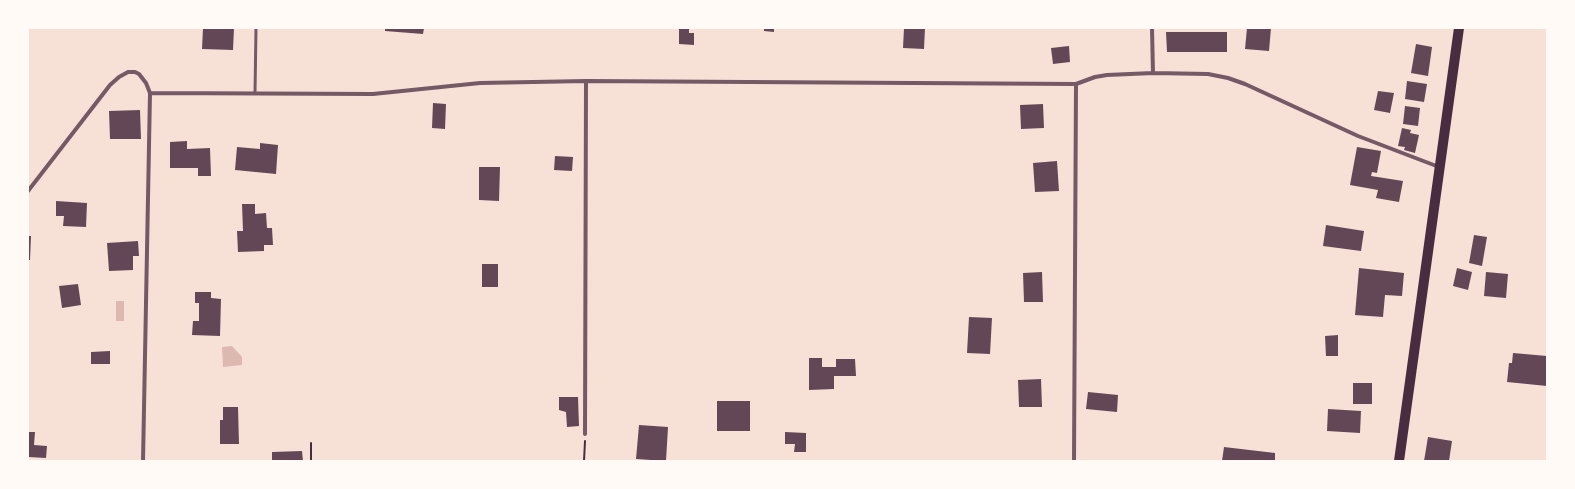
<!DOCTYPE html>
<style>
body{margin:0}
#map{position:relative;width:1575px;height:489px;overflow:hidden;background:#f7e1d7;font-family:Poppins,sans-serif}
canvas{display:block}
.frame{position:absolute;inset:0;border:29px solid #fffaf5;pointer-events:none}
</style>
<div id="map">
<canvas width="1575" height="489"></canvas>
<div class="frame"></div>
</div>
<script>
const context = document.querySelector('canvas').getContext('2d');
context.lineJoin = 'round';
function paint(path, color) { context.fillStyle = color; context.fill(path, 'evenodd'); }
const shape = rows => new Path2D(rows.map(r => 'M' + r).join(''));
function strokePath(path, color, width, dash) { context.strokeStyle = color; context.lineWidth = width; context.lineCap = dash ? 'butt' : 'round'; context.setLineDash(dash || []); context.stroke(path); }
const water = shape([
 [116,301,124,301,124,321,116,321],
 [232,346,242,357,242,365,223,367,222,347]
]);
const building = shape([
 [203,28,234,28,233,50,202,49],
 [385,28,424,28,423,34,385,31],
 [679,28,689,28,689,33,694,33,694,45,679,44],
 [764,28,774,28,774,32,764,31],
 [904,28,925,28,924,49,903,48],
 [1247,28,1271,28,1269,51,1245,49],
 [1166,32,1227,32,1227,52,1167,52],
 [1416,44,1432,47,1428,76,1411,73],
 [1069,46,1070,62,1053,64,1051,48],
 [1407,81,1427,84,1424,102,1405,99],
 [1378,91,1394,93,1390,113,1374,110],
 [433,103,446,104,445,129,432,128],
 [1043,104,1044,128,1021,129,1020,105],
 [1405,106,1420,108,1418,126,1403,124],
 [140,110,141,139,110,139,109,111],
 [1402,128,1411,130,1410,133,1419,135,1415,153,1404,150,1405,147,1398,146],
 [187,141,187,149,210,148,211,176,198,176,198,168,170,168,170,142],
 [260,143,278,145,276,174,235,170,237,147,260,149],
 [1357,147,1381,151,1377,173,1372,172,1371,176,1403,181,1399,202,1376,198,1378,190,1350,185],
 [555,156,573,157,572,171,554,170],
 [1057,161,1059,191,1035,192,1033,163],
 [479,167,500,167,499,201,479,200],
 [56,201,87,203,86,227,63,226,64,216,56,216],
 [242,204,255,204,255,214,266,213,267,228,272,228,273,245,264,245,264,251,238,252,237,231,243,231],
 [1326,225,1364,231,1361,251,1323,246],
 [1474,235,1487,237,1482,266,1469,263],
 [28,236,31,236,30,260,28,260],
 [138,241,139,256,133,256,133,270,109,271,107,243],
 [482,264,498,264,498,287,482,287],
 [1359,268,1404,273,1402,296,1385,295,1383,317,1355,315],
 [1457,268,1472,272,1468,290,1453,286],
 [1042,272,1043,302,1024,302,1023,273],
 [1486,272,1508,274,1506,298,1484,296],
 [78,284,81,305,62,308,59,286],
 [195,292,211,292,211,298,221,299,220,336,192,335,193,321,199,321,199,303,195,303],
 [969,317,992,318,990,354,967,353],
 [1338,335,1338,356,1326,356,1325,336],
 [110,351,110,364,91,364,91,352],
 [1513,353,1547,356,1547,386,1507,382,1509,363,1512,363],
 [809,358,822,358,822,367,836,367,836,359,855,359,856,376,834,376,834,389,809,390],
 [1041,379,1042,407,1019,407,1018,380],
 [1353,383,1372,383,1372,404,1353,404],
 [1088,392,1118,395,1117,412,1086,409],
 [559,397,578,397,579,426,567,427,566,412,559,410],
 [717,401,750,401,750,431,717,431],
 [223,407,238,407,239,444,220,444,220,420,223,420],
 [1328,409,1361,411,1360,433,1327,431],
 [639,425,668,427,666,461,636,459],
 [28,432,35,432,34,445,47,446,46,458,28,457],
 [785,432,806,433,806,452,794,452,795,444,785,444],
 [1428,437,1452,441,1449,461,1424,461],
 [1224,447,1275,453,1275,461,1222,461],
 [302,451,303,461,272,461,272,452]
]);
const path = shape([
 [311,461,311,443],
 [584,461,585,441]
]);
const service = shape([
 [255,93,256,28]
]);
const minor = shape([
 [1152,28,1153,73],
 [150,93,373,94,480,83,586,81,1076,84,1095,77,1107,75,1153,73,1208,74,1228,78,1245,84,1358,136,1439,167],
 [28,191,110,85,119,77,128,72,135,72,139,74,146,83,150,93,143,461],
 [585,434,586,81],
 [1074,461,1076,84]
]);
const primary = shape([
 [1399,461,1459,28]
]);
paint(water, '#dcb8b0');
paint(building, '#644757');
strokePath(path, '#4a2c40', 2);
strokePath(service, '#755966', 3);
strokePath(minor, '#755966', 4);
strokePath(primary, '#4a2c40', 10);
</script>
